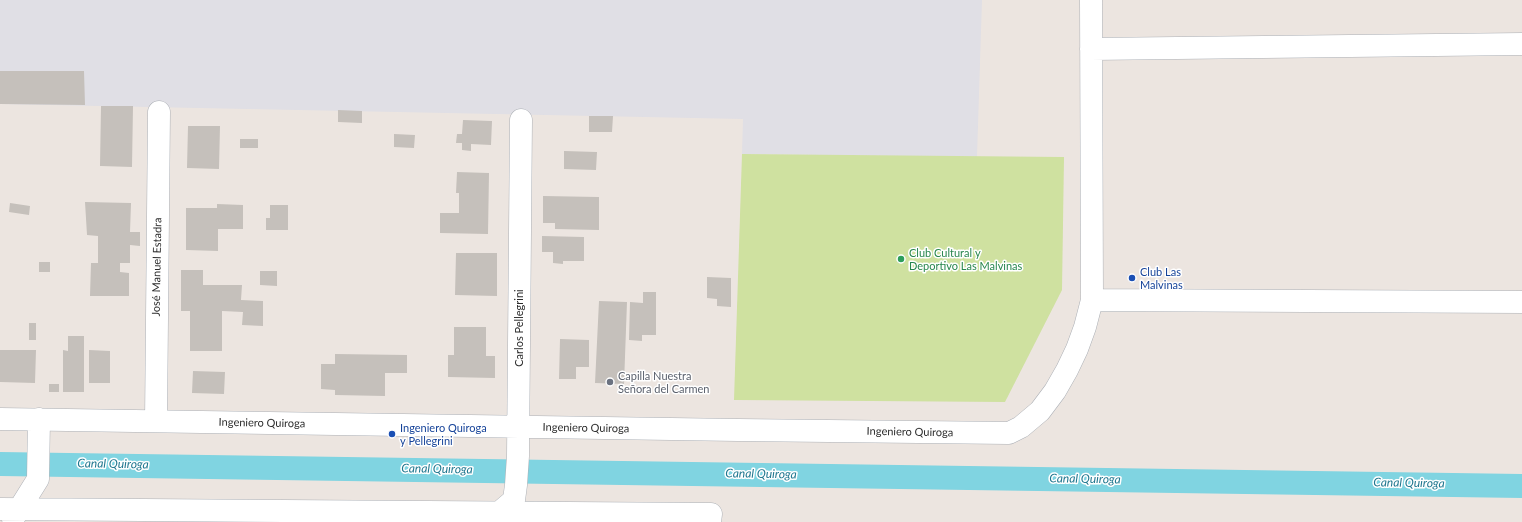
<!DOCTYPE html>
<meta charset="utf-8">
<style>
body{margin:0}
canvas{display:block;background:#ece5e0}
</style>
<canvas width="1522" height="522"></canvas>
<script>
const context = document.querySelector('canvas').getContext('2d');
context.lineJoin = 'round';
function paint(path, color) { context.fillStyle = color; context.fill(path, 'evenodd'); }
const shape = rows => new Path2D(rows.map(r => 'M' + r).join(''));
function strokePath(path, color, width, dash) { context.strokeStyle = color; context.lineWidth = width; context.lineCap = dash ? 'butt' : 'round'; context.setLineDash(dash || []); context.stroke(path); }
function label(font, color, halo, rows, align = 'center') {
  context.font = font + ' Lato,sans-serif'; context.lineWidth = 3; context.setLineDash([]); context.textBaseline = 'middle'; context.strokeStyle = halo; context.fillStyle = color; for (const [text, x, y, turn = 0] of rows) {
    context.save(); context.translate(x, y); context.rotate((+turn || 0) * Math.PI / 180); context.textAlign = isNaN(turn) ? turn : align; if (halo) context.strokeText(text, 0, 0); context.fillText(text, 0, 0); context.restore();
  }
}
const industrial = shape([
 [0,0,982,0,977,157,742,154,743,119,0,104]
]);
const pitch = shape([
 [742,154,1064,157,1062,290,1005,402,734,400]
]);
const water = shape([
 [0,452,1522,474,1522,498,0,476]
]);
const building = shape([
 [0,71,84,71,85,105,0,104],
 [101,106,133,106,132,167,100,166],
 [338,110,362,111,362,123,338,122],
 [589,116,613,116,612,132,589,132],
 [463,120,492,121,491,145,471,144,471,151,462,150,462,143,456,143,457,134,462,134],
 [188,126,220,126,219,169,187,168],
 [394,134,415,135,414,148,394,147],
 [240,139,258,139,258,148,240,148],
 [564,151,597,152,596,170,564,169],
 [457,172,489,173,488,234,440,233,440,213,459,213,459,193,456,193],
 [543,196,599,197,599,230,555,229,555,223,543,223],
 [85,202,131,203,130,232,140,232,140,246,130,245,130,263,120,263,120,272,129,273,129,296,90,296,91,263,98,263,98,236,87,235],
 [10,203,30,206,29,215,9,212],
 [217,204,243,205,243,229,218,229,218,251,186,250,186,208,217,208],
 [270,205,288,205,288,230,266,230,266,218,270,218],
 [542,236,584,237,584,261,563,261,563,264,553,263,553,252,542,252],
 [456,253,497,253,497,296,455,295],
 [39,262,50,262,50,272,39,272],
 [181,270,203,270,203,285,242,285,241,300,263,301,263,326,242,325,243,312,222,311,222,351,190,351,190,311,181,311],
 [260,271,277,271,277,286,260,285],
 [707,277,731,278,731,307,717,306,717,299,707,298],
 [643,292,656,292,656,335,642,335,642,341,629,340,630,302,643,303],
 [599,301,627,302,624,384,595,383],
 [29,323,36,323,36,340,29,340],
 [454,327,486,327,486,356,495,356,495,378,448,377,448,355,454,355],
 [68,336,84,336,84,392,63,392,63,350,68,351],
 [560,339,589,340,589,367,576,367,576,379,559,379],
 [0,350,36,350,35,383,0,382],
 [89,350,110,351,110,383,89,383],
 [335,354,407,355,407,373,385,373,385,396,335,395,335,390,321,389,321,364,335,364],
 [193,371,225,372,224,394,192,393],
 [49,384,59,384,59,392,49,392]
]);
const minor = shape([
 [1091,49,1522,44],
 [1092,300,1522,302],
 [0,419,738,430,1009,433,1021,427,1040,411,1055,391,1067,370,1077,349,1085,327,1092,300,1091,0],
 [156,421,159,112],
 [0,509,711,514,710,522],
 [494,517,514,500,516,485,518,456,521,120],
 [13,519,38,479,39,419]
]);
const markers = [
 [901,259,4,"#2e9e5b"],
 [1132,278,4,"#1a4fb4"],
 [610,382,4,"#6b7280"],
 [392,434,4,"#1a4fb4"]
];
const leisureNames = [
 ["Club Cultural y",909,253],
 ["Deportivo Las Malvinas",909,266]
];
const streetNames = [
 ["José Manuel Estadra",157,267,-89],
 ["Carlos Pellegrini",519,328,-90],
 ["Ingeniero Quiroga",262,423,1],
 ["Ingeniero Quiroga",586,428,1],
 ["Ingeniero Quiroga",910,432,1]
];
const transitNames = [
 ["Club Las",1140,272],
 ["Malvinas",1140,285],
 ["Ingeniero Quiroga",400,428],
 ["y Pellegrini",400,441]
];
const worshipNames = [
 ["Capilla Nuestra",618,376],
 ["Señora del Carmen",618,389]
];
const waterNames = [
 ["Canal Quiroga",113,464,1],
 ["Canal Quiroga",437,469,1],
 ["Canal Quiroga",761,474,1],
 ["Canal Quiroga",1085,479,1],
 ["Canal Quiroga",1409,483,1]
];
paint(industrial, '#e0dfe5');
paint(pitch, '#cfe1a0');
paint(water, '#80d4e1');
paint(building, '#c5c0bb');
strokePath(minor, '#acb0b6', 23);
strokePath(minor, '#fff', 22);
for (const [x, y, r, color] of markers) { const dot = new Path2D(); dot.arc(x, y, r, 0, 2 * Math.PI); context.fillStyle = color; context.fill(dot); strokePath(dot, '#fff', 1.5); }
label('11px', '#27864d', '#fff', leisureNames, 'left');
label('11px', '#2c2c2c', '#fff', streetNames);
label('11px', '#164399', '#fff', transitNames, 'left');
label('11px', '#5b616d', '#fff', worshipNames, 'left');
label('italic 12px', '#1e768e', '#fff', waterNames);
</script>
